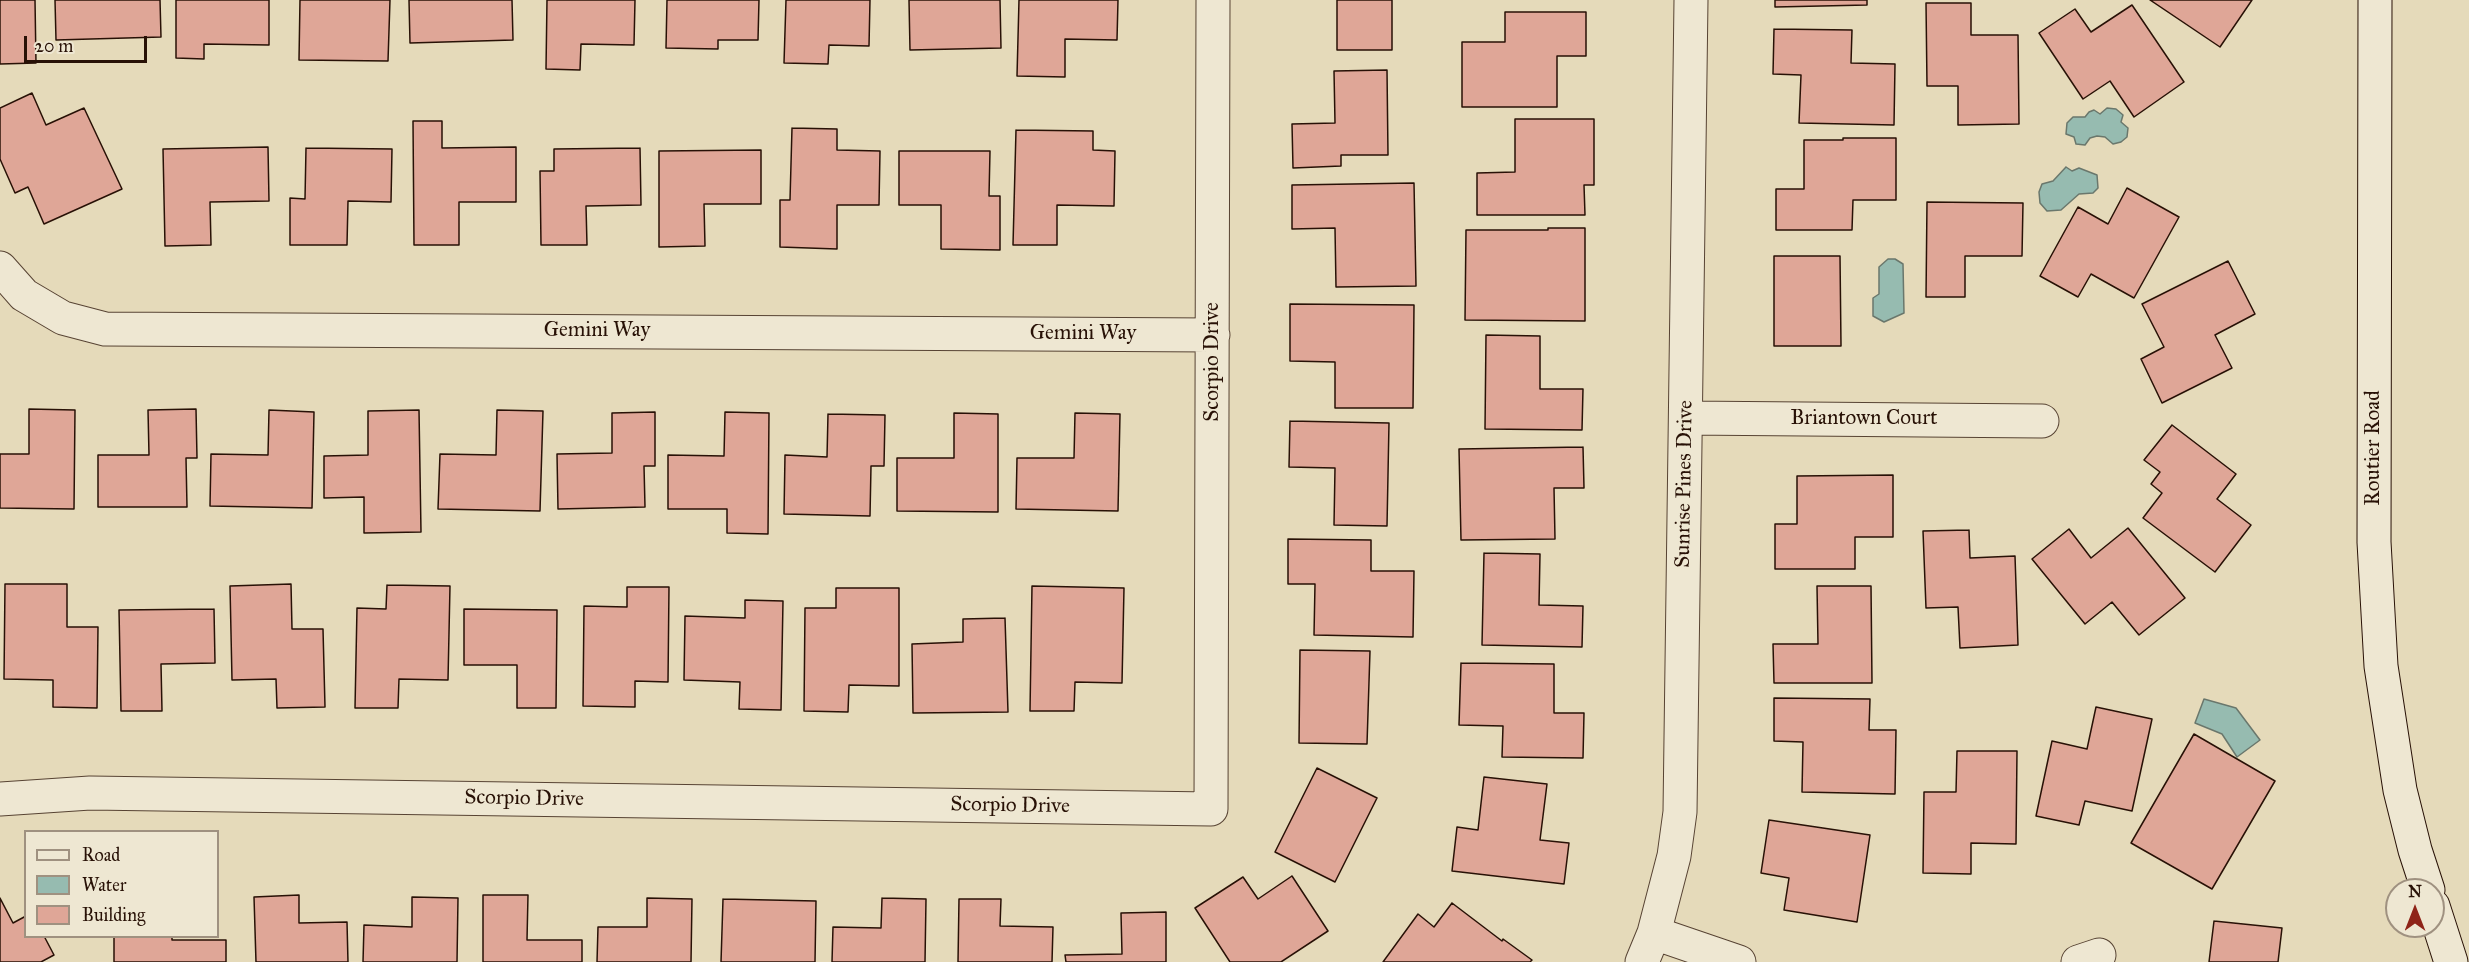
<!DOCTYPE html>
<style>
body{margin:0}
#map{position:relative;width:2469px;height:962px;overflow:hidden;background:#e5daba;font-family:"IM FELL Great Primer",serif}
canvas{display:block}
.legend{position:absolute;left:24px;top:830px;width:195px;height:108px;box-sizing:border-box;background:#eee7d2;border:2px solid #9f9180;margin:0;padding:8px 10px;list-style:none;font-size:18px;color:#281106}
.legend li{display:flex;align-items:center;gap:12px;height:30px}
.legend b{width:30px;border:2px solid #9f9180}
.north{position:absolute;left:2385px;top:878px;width:60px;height:60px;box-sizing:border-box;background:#eee7d2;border:2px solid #9f9180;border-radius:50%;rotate:0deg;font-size:16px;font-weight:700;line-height:24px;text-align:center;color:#281106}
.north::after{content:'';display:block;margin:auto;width:21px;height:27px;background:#8f2418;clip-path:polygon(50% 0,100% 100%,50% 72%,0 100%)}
.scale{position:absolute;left:24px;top:36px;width:123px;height:27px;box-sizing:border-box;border:3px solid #281106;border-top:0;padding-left:8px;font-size:18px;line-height:21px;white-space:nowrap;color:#281106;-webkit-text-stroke:4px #eee7d2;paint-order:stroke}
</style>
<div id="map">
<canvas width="2469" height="962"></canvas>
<ul class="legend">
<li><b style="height:8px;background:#eee7d2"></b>Road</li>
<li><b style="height:16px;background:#96bbb0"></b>Water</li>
<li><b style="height:16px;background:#dfa697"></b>Building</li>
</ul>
<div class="north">N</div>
<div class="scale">20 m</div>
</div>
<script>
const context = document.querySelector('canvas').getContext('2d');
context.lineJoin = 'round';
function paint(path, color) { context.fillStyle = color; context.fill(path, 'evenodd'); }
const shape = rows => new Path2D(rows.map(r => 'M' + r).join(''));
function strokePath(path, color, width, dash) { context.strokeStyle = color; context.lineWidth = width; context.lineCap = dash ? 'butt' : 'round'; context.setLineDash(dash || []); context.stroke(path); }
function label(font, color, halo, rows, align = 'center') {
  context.font = font + ' "IM FELL Great Primer",serif'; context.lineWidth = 4.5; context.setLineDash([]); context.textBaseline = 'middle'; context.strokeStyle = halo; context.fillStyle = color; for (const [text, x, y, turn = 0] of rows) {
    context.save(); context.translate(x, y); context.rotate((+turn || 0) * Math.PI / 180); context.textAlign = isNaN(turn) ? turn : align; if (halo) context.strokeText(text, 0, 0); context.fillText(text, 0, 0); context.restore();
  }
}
const water = shape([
 [2107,108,2116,109,2123,115,2121,122,2128,128,2127,137,2121,142,2113,144,2105,137,2097,136,2090,138,2085,145,2076,144,2074,137,2066,134,2067,123,2073,117,2085,117,2089,112,2094,110,2100,114,2107,108],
 [2066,167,2072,171,2079,168,2097,175,2098,188,2093,193,2079,194,2061,210,2047,211,2040,203,2039,192,2042,184,2053,181,2066,167],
 [1888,259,1895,259,1903,264,1904,313,1884,322,1873,316,1873,298,1879,294,1879,267,1888,259],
 [2204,699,2236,708,2260,740,2237,757,2222,734,2195,723,2204,699]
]);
const building = shape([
 [0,0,35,0,36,63,0,64,0,0],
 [55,0,160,0,161,37,56,40,55,0],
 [176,0,269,0,269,45,204,44,204,59,176,58,176,0],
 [300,0,390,0,388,61,299,60,300,0],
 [409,0,512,0,513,40,410,43,409,0],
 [547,0,635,0,634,45,581,44,580,70,546,69,547,0],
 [667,0,759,0,758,40,718,40,718,49,666,48,667,0],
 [786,0,870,0,869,46,829,45,828,64,784,63,786,0],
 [909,0,1000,0,1001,48,910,50,909,0],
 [1019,0,1118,0,1117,40,1065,39,1065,77,1017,76,1019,0],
 [1337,0,1392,0,1392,50,1337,50,1337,0],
 [1775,0,1867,0,1867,5,1775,7,1775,0],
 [2150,0,2252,0,2220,47,2150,0],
 [1926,3,1971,3,1971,35,2018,35,2019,124,1958,125,1958,86,1927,86,1926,3],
 [2132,5,2184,82,2134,117,2110,81,2083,99,2039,33,2075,9,2091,32,2132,5],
 [1505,12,1586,12,1586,56,1557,56,1557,107,1462,107,1462,42,1505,42,1505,12],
 [1774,29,1852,30,1851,63,1895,64,1894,125,1799,123,1801,75,1773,74,1774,29],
 [1387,70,1388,155,1341,155,1341,166,1293,168,1292,124,1335,123,1334,71,1387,70],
 [32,93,46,125,84,108,122,189,44,224,28,187,15,193,0,159,0,108,32,93],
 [1515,119,1594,119,1594,185,1584,185,1585,215,1477,215,1477,173,1515,172,1515,119],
 [413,121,442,121,442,148,516,147,516,202,459,202,459,245,414,245,413,121],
 [792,128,837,129,837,150,880,151,879,205,837,205,837,249,780,247,780,200,790,200,792,128],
 [1016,130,1093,131,1093,150,1115,151,1114,206,1057,205,1057,245,1013,245,1016,130],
 [1843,138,1896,138,1896,200,1853,200,1852,230,1776,230,1776,189,1804,189,1804,140,1843,140,1843,138],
 [268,147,269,201,210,202,211,245,165,246,163,149,268,147],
 [306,148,392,149,391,202,348,201,347,245,290,245,290,198,305,199,306,148],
 [640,148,641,205,586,206,587,245,541,245,540,171,554,171,554,149,640,148],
 [761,150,761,204,704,204,705,246,659,247,659,151,761,150],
 [899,151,990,151,989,196,1000,196,1000,250,941,249,941,205,899,205,899,151],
 [1414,183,1416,286,1336,287,1335,228,1292,229,1292,185,1414,183],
 [2127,188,2179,217,2134,298,2091,274,2078,297,2040,276,2078,207,2108,224,2127,188],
 [1927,202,2023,203,2022,256,1965,256,1965,297,1926,297,1927,202],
 [1548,228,1585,228,1585,321,1465,320,1466,230,1548,230,1548,228],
 [1774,256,1840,256,1841,346,1774,346,1774,256],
 [2228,261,2255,314,2215,335,2232,368,2162,403,2141,359,2164,347,2142,304,2228,261],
 [1290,304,1414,305,1413,408,1335,408,1335,362,1290,361,1290,304],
 [1486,335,1540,336,1540,389,1583,389,1582,430,1485,429,1486,335],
 [29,409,75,410,74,509,0,508,0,454,29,454,29,409],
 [196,409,197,458,186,458,187,507,98,507,98,455,149,455,148,410,196,409],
 [269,410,314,412,312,508,210,506,211,454,268,455,269,410],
 [419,410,421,532,364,533,364,497,324,498,324,456,368,455,368,411,419,410],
 [497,410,543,411,540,511,438,509,440,454,496,455,497,410],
 [655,412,655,466,644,466,645,507,558,509,557,454,612,453,612,413,655,412],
 [725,412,769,413,768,534,727,533,727,509,668,509,668,455,724,456,725,412],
 [954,413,998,414,998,512,897,511,897,458,954,458,954,413],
 [1075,413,1120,414,1118,511,1016,509,1017,458,1074,458,1075,413],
 [828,414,885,415,884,466,871,466,870,516,784,514,785,455,827,457,828,414],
 [1290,421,1389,423,1387,526,1334,525,1335,468,1289,467,1290,421],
 [2172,425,2236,474,2217,499,2251,525,2215,572,2143,518,2162,493,2151,484,2160,472,2144,460,2172,425],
 [1583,447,1584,488,1554,488,1555,539,1461,540,1459,449,1583,447],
 [1893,475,1893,537,1855,537,1855,569,1775,569,1775,524,1797,524,1797,476,1893,475],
 [2128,528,2185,598,2139,635,2112,602,2085,624,2032,559,2069,529,2091,558,2128,528],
 [1969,530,1970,558,2015,556,2018,645,1960,648,1958,607,1926,608,1923,531,1969,530],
 [1288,539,1371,540,1371,571,1414,571,1413,637,1314,635,1315,584,1288,584,1288,539],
 [1484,553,1540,554,1539,605,1583,606,1582,647,1482,645,1484,553],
 [5,584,67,584,67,627,98,627,97,708,53,707,53,680,4,679,5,584],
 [291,584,292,629,323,629,325,707,277,708,276,679,232,680,230,586,291,584],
 [387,585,450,586,448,680,399,679,398,708,355,708,357,608,386,609,387,585],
 [1032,586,1124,588,1122,683,1075,682,1074,711,1030,711,1032,586],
 [1817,586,1871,586,1872,683,1774,683,1773,644,1818,644,1817,586],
 [627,587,669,587,668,682,635,681,635,707,583,706,584,606,627,607,627,587],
 [836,588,899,588,899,686,849,685,848,712,804,711,805,608,836,608,836,588],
 [745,600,783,601,781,710,739,709,740,682,684,680,685,616,745,618,745,600],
 [214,609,215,663,161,664,162,711,121,711,119,610,214,609],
 [464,609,557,610,556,708,517,708,517,665,464,665,464,609],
 [1005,618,1008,712,913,713,912,644,963,642,963,619,1005,618],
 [1300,650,1370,651,1367,744,1299,743,1300,650],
 [1461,663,1554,664,1554,713,1584,713,1583,758,1502,757,1503,726,1459,725,1461,663],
 [1774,698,1870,699,1869,730,1896,730,1895,794,1802,792,1803,742,1774,741,1774,698],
 [2096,707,2152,719,2132,811,2085,801,2079,825,2036,816,2052,741,2087,749,2096,707],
 [2194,734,2275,781,2212,889,2131,843,2194,734],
 [1957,751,2017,751,2016,844,1971,843,1971,874,1923,873,1924,792,1956,792,1957,751],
 [1317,768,1377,798,1335,882,1275,852,1317,768],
 [1484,777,1547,784,1540,840,1569,843,1564,884,1452,871,1457,827,1478,830,1484,777],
 [1769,820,1870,835,1857,922,1784,910,1789,878,1761,873,1769,820],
 [1292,876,1328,931,1281,962,1230,962,1195,908,1243,877,1258,899,1292,876],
 [299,895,299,923,347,922,348,962,256,962,254,897,299,895],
 [483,895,528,895,527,940,582,940,582,962,483,962,483,895],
 [412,897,458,898,457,962,363,962,364,925,412,927,412,897],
 [0,898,13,923,26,916,26,936,44,936,54,955,41,962,0,962,0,898],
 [647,898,692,899,691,962,597,962,598,927,647,927,647,898],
 [882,898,926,899,925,962,832,962,833,927,881,928,882,898],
 [723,899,816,901,815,962,721,962,723,899],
 [959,899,1001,899,1000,926,1053,927,1052,962,958,962,959,899],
 [1452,903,1502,941,1503,939,1532,960,1530,962,1383,962,1418,914,1434,927,1452,903],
 [1166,912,1166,962,1066,962,1065,955,1122,954,1121,913,1166,912],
 [2214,921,2282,928,2278,962,2209,962,2214,921],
 [114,936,172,936,172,940,226,940,226,962,114,962,114,936]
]);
const street = shape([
 [0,268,24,295,63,318,105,329,1213,335],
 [1686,418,2042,421],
 [0,799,90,793,1211,809,1213,0],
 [1654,933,1739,962],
 [1642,962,1654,933,1674,856,1680,812,1691,0],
 [2078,962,2099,955]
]);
const secondary = shape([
 [2375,0,2374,542,2381,666,2400,790,2415,850,2428,890],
 [2433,906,2451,962]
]);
const streetNames = [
 ["Gemini Way",597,331],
 ["Gemini Way",1083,334],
 ["Scorpio Drive",1213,362,-90],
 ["Briantown Court",1864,419],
 ["Routier Road",2374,448,-90],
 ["Sunrise Pines Drive",1685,484,-89],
 ["Scorpio Drive",524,799,1],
 ["Scorpio Drive",1010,806,1]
];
paint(water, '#96bbb0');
strokePath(water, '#6a776c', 1.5);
paint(building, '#dfa697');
strokePath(building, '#281106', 1.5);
strokePath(street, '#574333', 35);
strokePath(secondary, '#281106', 35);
strokePath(street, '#eee7d2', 33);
strokePath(secondary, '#eee7d2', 33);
label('21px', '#281106', '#eee7d2', streetNames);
</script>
